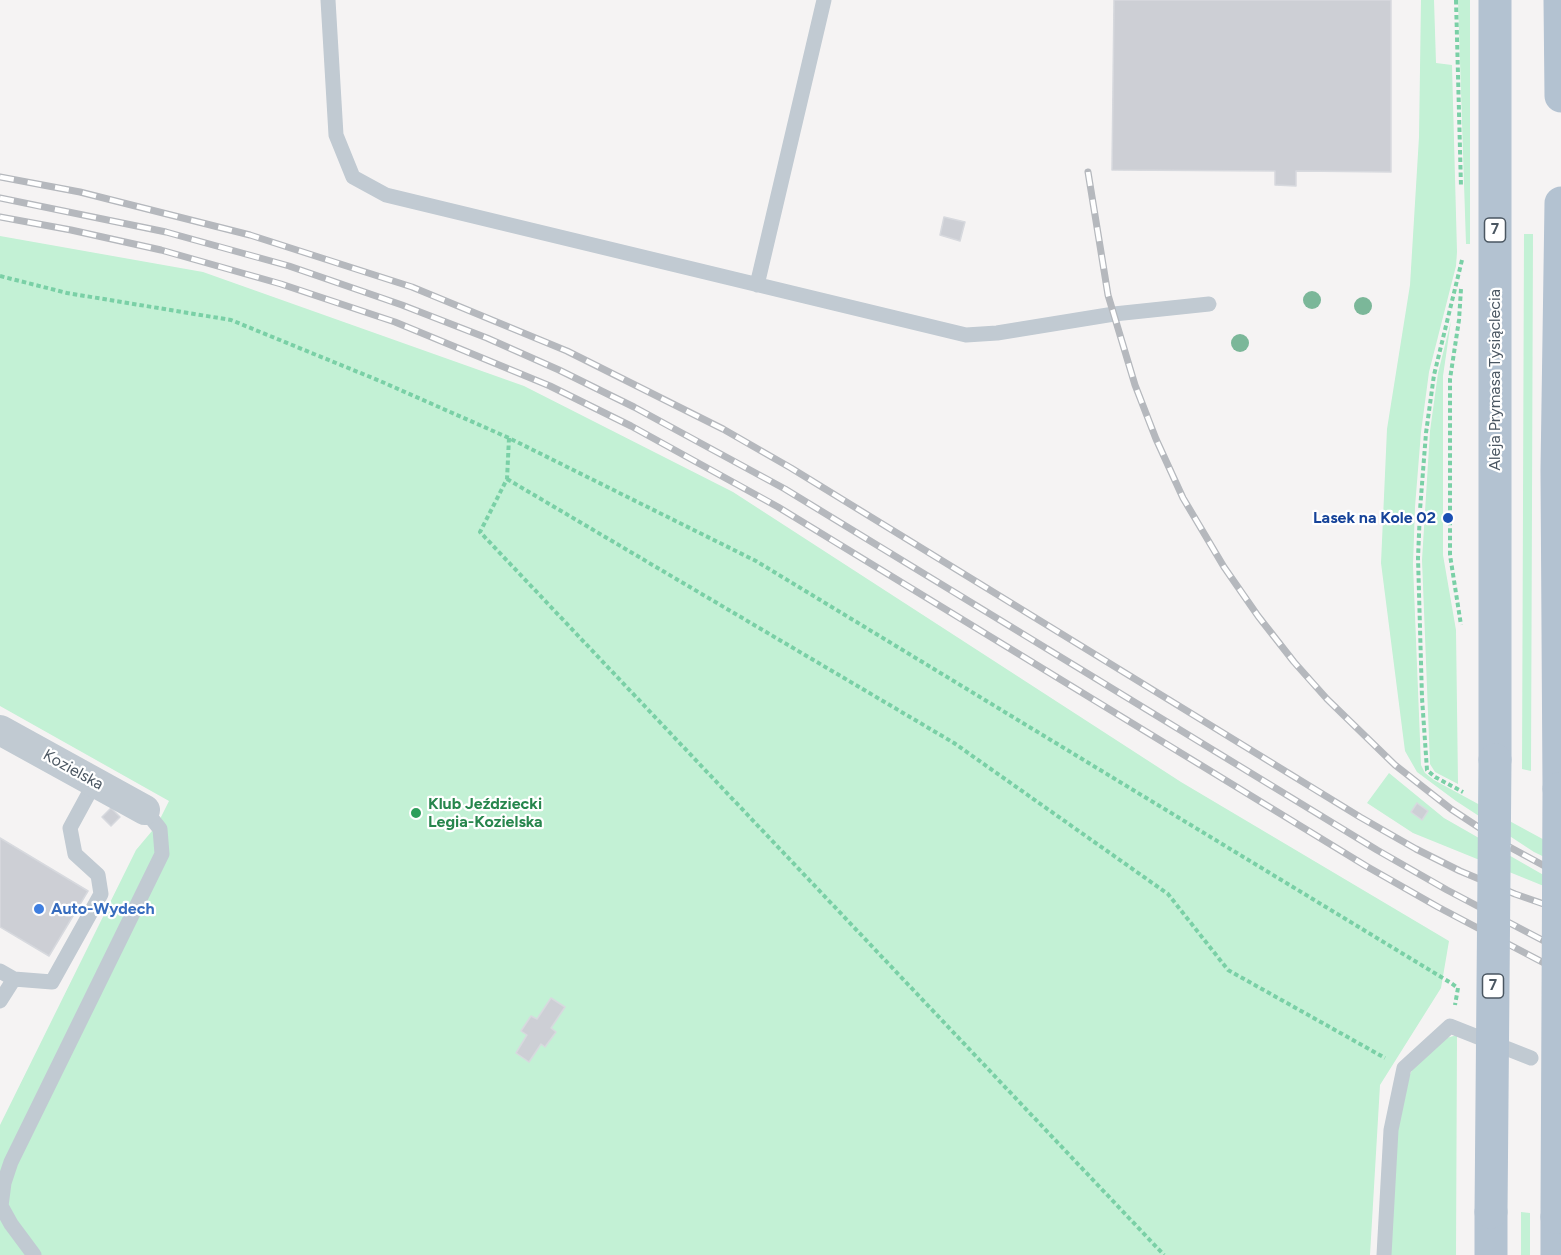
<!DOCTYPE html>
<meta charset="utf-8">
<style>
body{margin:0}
canvas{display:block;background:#f5f3f3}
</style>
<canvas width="1561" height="1255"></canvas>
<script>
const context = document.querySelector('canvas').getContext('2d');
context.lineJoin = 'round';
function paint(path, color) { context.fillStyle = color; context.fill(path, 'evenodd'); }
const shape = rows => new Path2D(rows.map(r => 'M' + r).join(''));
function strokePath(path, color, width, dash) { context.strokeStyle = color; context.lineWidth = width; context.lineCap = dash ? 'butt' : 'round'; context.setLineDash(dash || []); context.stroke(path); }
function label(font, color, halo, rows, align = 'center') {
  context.font = font + ' Figtree,sans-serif'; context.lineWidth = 4.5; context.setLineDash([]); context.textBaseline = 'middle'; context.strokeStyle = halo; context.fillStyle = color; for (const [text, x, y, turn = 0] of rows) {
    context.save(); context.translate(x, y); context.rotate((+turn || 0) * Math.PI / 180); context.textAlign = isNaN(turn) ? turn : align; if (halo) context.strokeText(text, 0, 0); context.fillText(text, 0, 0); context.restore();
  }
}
const green = shape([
 [1421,0,1434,0,1436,63,1452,65,1457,252,1456,266,1429,372,1421,432,1415,507,1413,565,1421,765,1425,773,1434,780,1561,849,1561,865,1534,852,1456,801,1417,772,1405,751,1381,563,1387,429,1410,285,1419,137],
 [1458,0,1470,0,1470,244,1466,244],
 [1524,234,1533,234,1531,771,1522,769],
 [0,236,203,272,524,386,733,492,1181,782,1449,941,1441,988,1380,1085,1370,1255,0,1255,0,1125,136,850,157,825,169,801,0,706],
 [1451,321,1443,376,1443,555,1456,630,1458,784,1435,772,1430,764,1422,560,1430,431,1438,373],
 [1389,773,1444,818,1561,885,1561,893,1413,833,1367,803],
 [1457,1035,1456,1255,1389,1255,1395,1133,1405,1086,1412,1070,1443,1039],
 [1521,1212,1530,1213,1530,1255,1521,1255]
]);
const building = shape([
 [1114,0,1391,0,1391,172,1296,171,1296,186,1275,185,1275,171,1112,170,1114,0],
 [944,217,965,222,960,241,940,235,944,217],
 [1417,803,1428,811,1422,820,1411,812,1417,803],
 [111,808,120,817,111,826,102,817,111,808],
 [0,838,88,891,49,956,0,927,0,838],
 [551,998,565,1007,551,1028,556,1032,545,1047,541,1044,529,1062,516,1053,527,1035,521,1031,531,1016,537,1019,551,998]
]);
const path = shape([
 [1456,0,1461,187],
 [1462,260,1434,375,1426,433,1420,510,1418,558,1422,698,1427,770,1435,777,1463,792],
 [0,276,67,293,231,320,380,381,509,438,756,561,1451,983,1458,988,1455,1005],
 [1461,289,1459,320,1450,379,1450,555,1461,625],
 [509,438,507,479,480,532,1164,1255],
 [507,479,954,743,1168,894,1228,970,1385,1058]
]);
const lane = shape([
 [328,0,336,135,353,177,386,195,966,335,997,333,1114,314,1209,304],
 [757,285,824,0],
 [0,971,14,979,0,1001],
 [14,979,52,982,101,894,98,875,75,854,70,828,95,782],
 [34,1255,11,1224,1,1206,4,1183,11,1162,162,854,160,829,145,810],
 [1384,1255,1391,1130,1404,1068,1450,1026,1531,1058]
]);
const street = shape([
 [0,730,145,810]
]);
const primary = shape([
 [1495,0,1495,760],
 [1560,0,1561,96],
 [1559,789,1557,470,1561,203],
 [1491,1255,1491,1212],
 [1557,1255,1557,1217]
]);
const rail = shape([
 [1088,172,1108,295,1135,385,1156,439,1183,498,1224,567,1258,616,1294,662,1327,699,1395,765,1451,809,1504,844,1561,875],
 [0,177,80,192,250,235,412,287,567,351,723,429,791,468,1360,817,1416,849,1460,871,1515,894,1561,910],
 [0,198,166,232,289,266,402,305,487,338,559,370,634,407,785,489,1377,850,1447,890,1561,950],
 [0,217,71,230,161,250,281,284,395,322,550,386,631,426,778,507,1366,866,1438,907,1561,972]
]);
const primaryBridge = shape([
 [1491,1212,1495,760],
 [1557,1217,1559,789]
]);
const trees = [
 [1312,300],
 [1363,306],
 [1240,343]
];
const markers = [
 [1448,518,6,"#1a4fb4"],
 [416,813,6,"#2e9e5b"],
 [39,909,6,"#3f7fe0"]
];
const shields = [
 [1495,230,21],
 [1493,986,21]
];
const shieldNames = [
 ["7",1495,230],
 ["7",1493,986]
];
const streetNames = [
 ["Aleja Prymasa Tysiąclecia",1495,380,-90],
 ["Kozielska",73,770,29]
];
const transitNames = [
 ["Lasek na Kole 02",1436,518]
];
const leisureNames = [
 ["Klub Jeździecki",428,804],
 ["Legia-Kozielska",428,822]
];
const shopNames = [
 ["Auto-Wydech",51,909]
];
paint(green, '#c3f1d5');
paint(building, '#cdcfd5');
strokePath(building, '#d7d9de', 1.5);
strokePath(path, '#7ad0a6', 4, [4.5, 3]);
strokePath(lane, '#c1cad2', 15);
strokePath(street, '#c1cad2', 30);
strokePath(primary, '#b3c2d1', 33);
strokePath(rail, '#b5b8bd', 7);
strokePath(rail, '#fff', 4.5, [14]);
strokePath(primaryBridge, '#b3c2d1', 33);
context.fillStyle = '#7bb799';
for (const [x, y] of trees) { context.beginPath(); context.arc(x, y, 9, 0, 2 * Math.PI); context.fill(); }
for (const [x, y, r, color] of markers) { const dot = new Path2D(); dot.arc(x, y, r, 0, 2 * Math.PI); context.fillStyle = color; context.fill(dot); strokePath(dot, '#fff', 2); }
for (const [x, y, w] of shields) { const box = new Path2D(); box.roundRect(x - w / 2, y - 12, w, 24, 4.5); context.fillStyle = '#fff'; context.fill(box); strokePath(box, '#4a5661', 1.5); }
label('bold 15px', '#4a5661', null, shieldNames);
label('16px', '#4a5661', '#fff', streetNames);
label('bold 16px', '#164399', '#fff', transitNames, 'right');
label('bold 16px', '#27864d', '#fff', leisureNames, 'left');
label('bold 16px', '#366cbe', '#fff', shopNames, 'left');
</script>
